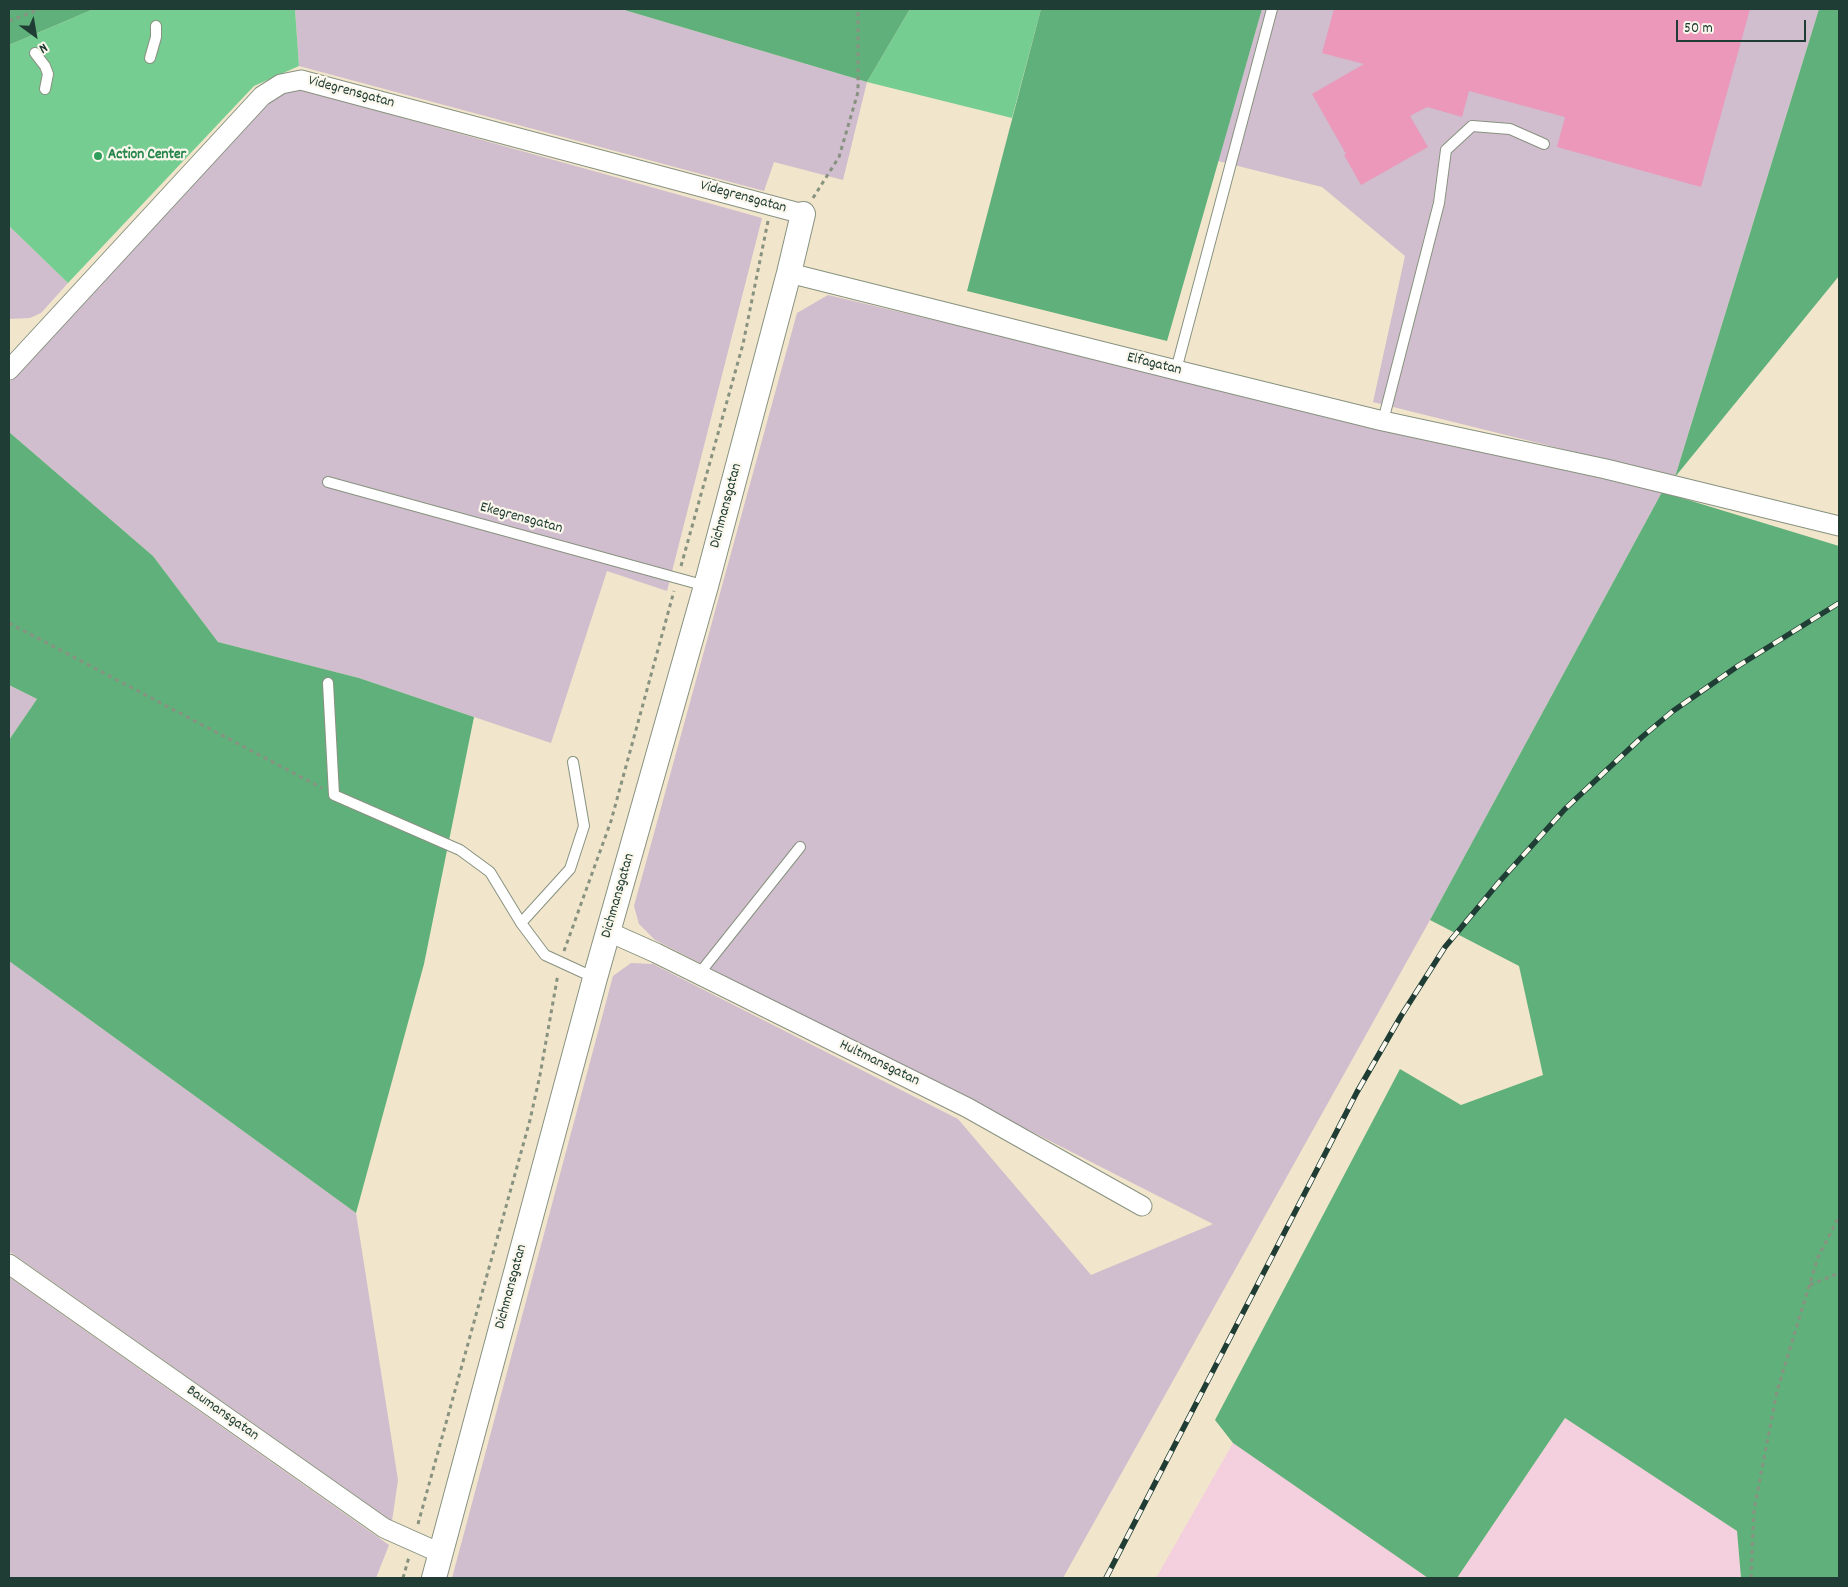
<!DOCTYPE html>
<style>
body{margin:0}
#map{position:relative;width:1848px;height:1587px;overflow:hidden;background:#f1e6cb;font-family:Dekko,sans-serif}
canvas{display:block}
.frame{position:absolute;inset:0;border:10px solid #1f3d34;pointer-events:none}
.north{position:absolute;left:10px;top:10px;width:50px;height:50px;-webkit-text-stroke:4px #fbf7ec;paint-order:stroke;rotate:148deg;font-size:14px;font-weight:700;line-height:20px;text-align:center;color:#1f3d34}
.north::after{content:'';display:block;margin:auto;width:18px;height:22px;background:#1f3d34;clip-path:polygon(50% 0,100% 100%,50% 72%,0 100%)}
.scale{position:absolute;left:1676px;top:20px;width:130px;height:22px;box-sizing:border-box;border:2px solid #1f3d34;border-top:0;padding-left:6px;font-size:15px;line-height:18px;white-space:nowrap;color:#1f3d34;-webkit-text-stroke:4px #fbf7ec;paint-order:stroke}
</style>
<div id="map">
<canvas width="1848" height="1587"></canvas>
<div class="frame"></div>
<div class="north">N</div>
<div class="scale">50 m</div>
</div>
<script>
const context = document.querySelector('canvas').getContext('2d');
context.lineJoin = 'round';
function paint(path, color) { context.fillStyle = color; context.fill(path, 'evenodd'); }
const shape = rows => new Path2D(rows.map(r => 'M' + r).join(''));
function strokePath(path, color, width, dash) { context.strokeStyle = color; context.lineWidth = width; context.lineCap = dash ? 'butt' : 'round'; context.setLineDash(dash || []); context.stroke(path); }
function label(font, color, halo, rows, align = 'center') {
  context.font = font + ' Dekko,sans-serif'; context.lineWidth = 4.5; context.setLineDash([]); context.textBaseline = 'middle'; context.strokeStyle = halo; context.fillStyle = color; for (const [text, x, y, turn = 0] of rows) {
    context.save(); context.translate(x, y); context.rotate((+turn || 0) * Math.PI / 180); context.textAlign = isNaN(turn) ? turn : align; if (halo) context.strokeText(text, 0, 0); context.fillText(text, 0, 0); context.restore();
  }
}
const built = shape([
 [1565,1418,1737,1531,1741,1578,1457,1578],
 [1233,1443,1428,1578,1156,1578]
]);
const industrial = shape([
 [295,9,621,9,867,82,843,180,774,162,764,191,299,66],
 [1262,9,1819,9,1675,477,1373,402,1405,256,1322,187,1218,161],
 [303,90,762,218,667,591,607,571,551,743,359,678,218,642,153,556,9,432,9,382,267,105,287,92],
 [9,226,68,283,41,313,30,318,9,319],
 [828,295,1662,492,1430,920,1063,1578,452,1578,613,976,631,963,653,964,958,1119,1091,1275,1213,1224,655,940,639,924,634,906,797,313],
 [9,685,37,699,9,740],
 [9,961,356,1213,398,1480,392,1521,9,1251],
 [9,1277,389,1545,376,1578,9,1578]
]);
const green = shape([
 [94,9,295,9,299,66,254,86,68,283,9,226,9,45],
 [910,9,1041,9,1012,118,867,82]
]);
const forest = shape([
 [9,9,94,9,9,45],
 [621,9,910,9,867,82],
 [1041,9,1262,9,1167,341,967,291],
 [1819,9,1839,9,1839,276,1675,477],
 [9,432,153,556,218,642,359,678,474,717,424,964,356,1213,9,961,9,740,37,699,9,685],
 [1662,492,1839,546,1839,1578,1741,1578,1737,1531,1565,1418,1457,1578,1428,1578,1233,1443,1215,1420,1400,1069,1461,1105,1543,1075,1519,966,1430,920]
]);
const building = shape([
 [1334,9,1750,9,1701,187,1557,147,1565,117,1469,91,1462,117,1427,107,1410,116,1428,147,1361,185,1344,155,1346,154,1312,94,1364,64,1322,53]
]);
const path = shape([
 [9,21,40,9],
 [813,198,839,157,858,92,858,9],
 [681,566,743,344,768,221],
 [9,623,322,788],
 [564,951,611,821,674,591],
 [1810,1285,1839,1273],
 [418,1524,530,1120,540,1075,558,974],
 [403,1578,409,1557],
 [1751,1578,1754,1510,1777,1391,1818,1257,1839,1217]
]);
const service = shape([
 [35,53,45,66,48,74,45,89],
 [150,58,156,37,156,26],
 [1176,370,1272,9],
 [1383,421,1439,203,1446,150,1472,126,1510,129,1544,144],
 [328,482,706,586],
 [328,683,334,795,460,850,490,872,521,923,545,955,595,978],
 [521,923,570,869,584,826,573,762],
 [699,974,800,847]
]);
const minor = shape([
 [789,273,1176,370,1383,421,1606,469,1839,526],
 [9,370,262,96,281,84,301,80,803,214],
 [609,932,656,953,968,1108,1142,1206],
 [9,1264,384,1528,440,1553]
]);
const tertiary = shape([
 [434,1578,595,978,706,586,789,273,803,214]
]);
const rail = shape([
 [1106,1578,1357,1092,1401,1016,1445,947,1500,881,1565,809,1642,737,1673,711,1738,666,1839,603]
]);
const markers = [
 [98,156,5,"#2e9e5b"]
];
const streetNames = [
 ["Videgrensgatan",351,93,15],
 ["Videgrensgatan",743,198,15],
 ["Elfagatan",1154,365,14],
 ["Dichmansgatan",727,506,-75],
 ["Ekegrensgatan",521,519,15],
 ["Dichmansgatan",619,896,-74],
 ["Hultmansgatan",879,1064,26],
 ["Dichmansgatan",512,1287,-75],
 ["Baumansgatan",222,1414,35]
];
const leisureNames = [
 ["Action Center",108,156]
];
paint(built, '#f4cfdd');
paint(industrial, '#d0bdcd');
paint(green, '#76cd92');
paint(forest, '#60b07c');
paint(building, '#eb98bb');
strokePath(service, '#889280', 12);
strokePath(minor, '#889280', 21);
strokePath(tertiary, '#889280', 26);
strokePath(path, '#889280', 3, [4, 4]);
strokePath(service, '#fff', 10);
strokePath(minor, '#fff', 19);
strokePath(tertiary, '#fff', 24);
strokePath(rail, '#1f3d34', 5.5);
strokePath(rail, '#fbf7ec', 4, [11]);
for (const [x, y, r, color] of markers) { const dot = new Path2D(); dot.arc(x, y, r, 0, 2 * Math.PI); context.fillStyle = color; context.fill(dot); strokePath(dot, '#fbf7ec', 2); }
label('15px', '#1f3d34', '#fbf7ec', streetNames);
label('bold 15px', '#27864d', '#fbf7ec', leisureNames, 'left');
</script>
